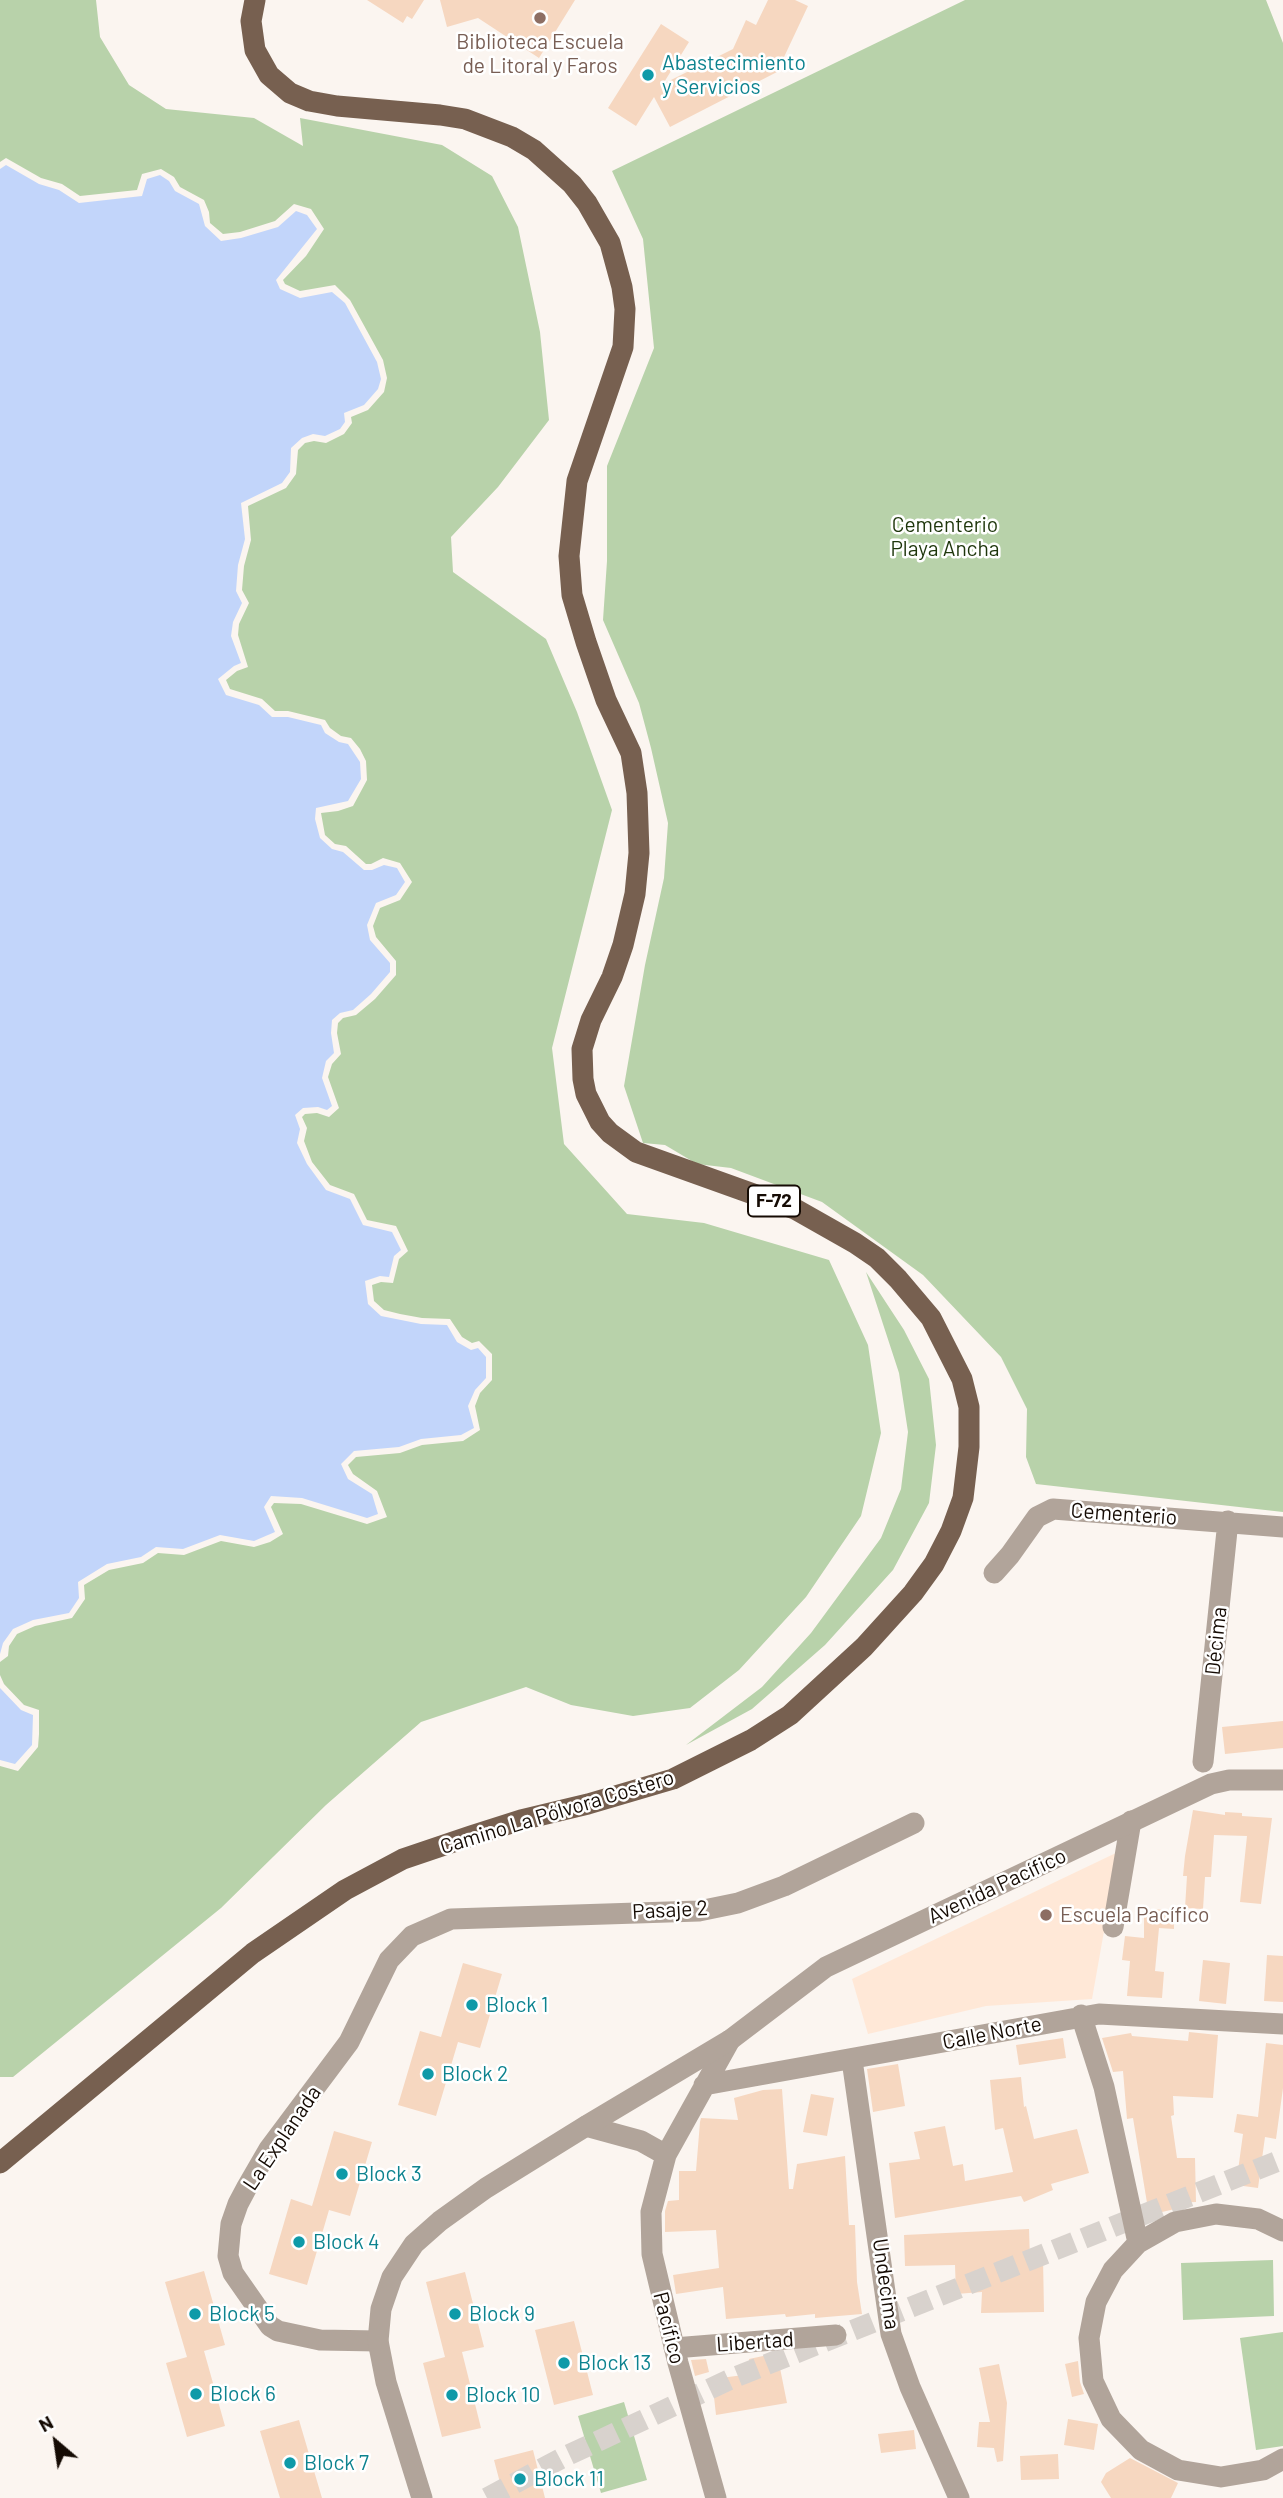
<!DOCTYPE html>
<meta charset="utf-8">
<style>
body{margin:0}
#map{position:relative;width:1283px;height:2498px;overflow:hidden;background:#fbf5f0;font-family:Barlow,sans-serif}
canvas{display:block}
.north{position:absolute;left:21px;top:2407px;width:70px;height:70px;-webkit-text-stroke:5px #fff;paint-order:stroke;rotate:331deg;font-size:19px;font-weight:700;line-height:28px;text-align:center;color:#150b04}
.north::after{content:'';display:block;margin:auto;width:24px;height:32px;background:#150b04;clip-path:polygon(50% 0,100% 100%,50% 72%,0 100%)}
</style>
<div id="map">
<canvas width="1283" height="2498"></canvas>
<div class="north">N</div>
</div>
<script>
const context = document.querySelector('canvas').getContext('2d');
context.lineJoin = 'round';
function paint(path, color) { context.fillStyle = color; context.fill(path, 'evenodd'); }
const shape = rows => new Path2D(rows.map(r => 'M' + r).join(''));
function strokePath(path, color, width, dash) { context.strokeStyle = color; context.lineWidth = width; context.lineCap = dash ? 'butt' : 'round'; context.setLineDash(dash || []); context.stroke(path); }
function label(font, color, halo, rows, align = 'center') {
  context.font = font + ' Barlow,sans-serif'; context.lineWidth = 5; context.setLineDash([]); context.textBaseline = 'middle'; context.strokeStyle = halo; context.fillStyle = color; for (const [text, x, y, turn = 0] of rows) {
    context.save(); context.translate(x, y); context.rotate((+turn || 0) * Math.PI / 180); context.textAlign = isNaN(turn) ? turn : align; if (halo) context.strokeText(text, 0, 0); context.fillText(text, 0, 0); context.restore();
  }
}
const built = shape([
 [1118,1852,1092,1999,986,2006,868,2034,852,1979]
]);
const green = shape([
 [0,0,96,0,100,37,129,85,166,109,254,118,303,146,300,118,442,145,492,176,518,227,540,332,549,420,498,487,451,537,453,572,546,639,577,712,612,810,552,1048,564,1144,627,1214,704,1223,829,1260,868,1345,881,1433,861,1516,806,1597,739,1670,690,1708,633,1716,571,1705,526,1687,421,1722,326,1805,221,1908,13,2077,0,2077,0,1766,18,1771,38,1747,39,1734,39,1710,24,1705,4,1684,0,1675,0,1662,8,1656,9,1646,17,1634,35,1626,72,1618,85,1599,84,1585,109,1570,143,1563,158,1553,184,1555,221,1541,254,1547,270,1542,283,1534,271,1507,274,1503,301,1504,367,1524,387,1517,377,1491,353,1474,348,1465,356,1457,400,1453,422,1445,463,1441,480,1430,475,1406,480,1393,492,1380,492,1354,479,1341,472,1343,462,1337,450,1319,422,1318,400,1314,384,1310,374,1301,372,1285,381,1282,393,1283,399,1259,408,1251,396,1226,367,1220,354,1194,330,1185,312,1162,304,1141,307,1128,302,1117,305,1114,317,1113,329,1117,339,1108,328,1077,332,1064,341,1054,337,1033,338,1023,343,1018,356,1015,375,999,396,975,396,961,376,937,373,926,380,908,400,900,412,882,400,863,383,858,371,864,366,864,346,846,335,844,325,835,321,813,338,811,353,806,367,780,366,761,360,749,351,738,341,736,330,728,325,720,288,711,275,711,262,699,230,689,226,680,237,671,248,667,238,635,239,624,249,603,242,590,244,566,251,540,248,506,286,488,296,474,298,450,305,443,314,441,326,443,344,434,352,423,351,417,368,410,384,392,387,378,383,360,350,300,335,285,300,291,285,284,283,280,306,256,324,229,311,209,294,204,275,221,240,232,223,234,210,223,209,212,204,200,180,187,174,177,161,169,142,174,137,190,80,196,62,184,41,178,6,158,0,162],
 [965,0,1266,0,1283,43,1283,1512,1036,1484,1026,1457,1027,1409,1001,1357,923,1275,822,1202,731,1168,697,1164,665,1145,643,1143,624,1086,645,965,664,878,668,823,651,748,639,703,603,620,607,561,607,466,654,348,643,239,612,171],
 [866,1272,904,1330,929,1379,936,1445,929,1503,893,1570,825,1645,752,1709,686,1745,762,1687,811,1633,881,1538,901,1489,908,1432,899,1373],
 [1273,2260,1274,2316,1183,2320,1181,2263],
 [1283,2332,1283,2446,1256,2450,1240,2338],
 [624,2402,647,2480,601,2493,578,2416]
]);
const water = shape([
 [6,165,39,184,59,190,79,203,142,196,147,179,160,175,169,181,175,191,199,204,205,226,221,241,241,238,278,227,296,211,307,215,317,229,276,280,280,289,300,298,332,292,345,303,377,362,381,379,378,389,364,405,344,413,345,422,340,429,325,436,313,434,302,438,291,448,290,472,282,483,241,503,245,539,238,565,236,591,242,603,233,622,231,636,241,663,234,666,218,679,226,695,259,705,272,717,288,717,321,725,325,733,339,742,348,744,360,762,361,779,348,801,316,808,315,819,320,838,332,849,343,852,364,870,372,870,384,865,397,868,405,882,396,895,376,903,367,925,370,940,390,963,390,972,371,994,353,1010,340,1013,332,1020,331,1033,334,1053,326,1061,322,1078,332,1106,327,1110,318,1107,303,1108,295,1115,300,1129,297,1143,307,1164,326,1190,350,1199,363,1225,392,1232,401,1250,394,1256,389,1277,380,1276,365,1281,368,1304,381,1316,421,1324,447,1325,457,1342,471,1350,478,1348,486,1357,486,1378,475,1390,468,1406,474,1428,461,1435,421,1439,399,1447,354,1451,341,1464,348,1479,372,1494,378,1514,367,1518,302,1498,271,1496,264,1507,275,1532,254,1541,220,1535,183,1549,156,1547,141,1557,107,1564,78,1582,79,1598,69,1613,33,1620,13,1629,3,1643,0,1654,0,169],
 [0,1688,21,1710,33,1715,32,1745,15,1764,0,1760]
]);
const building = shape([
 [367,0,424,0,412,19,407,16,403,23],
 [440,0,575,0,539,58,478,18,447,27],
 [768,0,795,0,808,6,777,72,670,127,654,97,636,126,608,108,661,24,689,42,663,84,733,49,746,20,756,25],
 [1283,1721,1283,1748,1225,1754,1222,1727],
 [1193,1810,1225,1815,1225,1812,1242,1813,1242,1816,1272,1818,1261,1904,1240,1902,1247,1836,1214,1835,1211,1877,1205,1877,1203,1909,1185,1908,1187,1876,1183,1876,1185,1856],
 [1144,1909,1174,1910,1174,1929,1159,1928,1155,1971,1164,1972,1162,1998,1127,1996,1130,1961,1122,1960,1125,1936,1144,1938],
 [1267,1955,1283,1956,1283,2002,1264,2001],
 [1203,1960,1230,1963,1226,2004,1199,2001],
 [463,1963,502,1974,480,2048,458,2042,436,2116,398,2105,420,2031,441,2037],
 [1189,2032,1218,2035,1213,2098,1173,2096,1174,2115,1171,2116,1177,2158,1195,2158,1196,2202,1174,2203,1175,2209,1149,2215,1133,2118,1127,2119,1123,2071,1113,2072,1102,2038,1131,2033,1132,2036,1188,2041],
 [1063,2038,1066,2058,1019,2065,1016,2045],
 [1266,2043,1283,2045,1283,2088,1276,2139,1265,2137,1258,2188,1236,2185,1243,2134,1234,2132,1237,2114,1258,2117],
 [898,2064,905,2106,873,2112,867,2069],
 [1021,2077,1024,2107,1026,2106,1034,2139,1077,2129,1089,2173,1051,2184,1053,2190,1024,2202,1021,2196,895,2218,889,2163,920,2159,914,2132,945,2126,953,2166,963,2164,965,2181,1013,2172,1003,2128,995,2130,990,2080],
 [782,2089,789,2189,793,2189,797,2164,845,2156,849,2225,855,2225,857,2282,862,2314,815,2318,815,2314,786,2317,785,2314,726,2319,723,2287,676,2294,673,2275,719,2268,716,2230,665,2232,665,2211,668,2201,679,2200,679,2171,696,2171,700,2122,701,2118,738,2120,734,2098,763,2090],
 [811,2094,834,2098,827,2136,803,2132],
 [334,2131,372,2142,350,2216,329,2210,307,2285,269,2274,291,2199,312,2206],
 [1029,2229,1030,2259,1043,2258,1044,2312,981,2313,982,2292,956,2294,955,2265,905,2266,904,2235],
 [204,2271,225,2345,204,2351,225,2426,187,2437,166,2363,187,2357,165,2282],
 [465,2272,484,2347,462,2352,481,2428,442,2437,423,2363,445,2357,426,2282],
 [574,2321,593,2395,554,2405,535,2330],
 [777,2353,787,2403,716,2415,712,2379,752,2374,749,2359],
 [706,2359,709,2372,695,2376,691,2360],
 [1078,2361,1080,2382,1084,2394,1072,2397,1065,2364],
 [999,2364,1007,2403,1003,2461,997,2462,994,2448,977,2447,979,2422,990,2422,979,2368],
 [1068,2419,1098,2424,1094,2450,1064,2445],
 [299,2420,322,2498,280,2498,260,2431],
 [914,2430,916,2449,881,2453,878,2434],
 [533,2450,545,2498,504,2498,494,2460],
 [1058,2454,1059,2479,1021,2480,1020,2456],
 [1130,2458,1178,2483,1171,2498,1111,2498,1101,2482,1106,2473]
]);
const trunkTunnel = shape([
 [487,2498,562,2458,733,2378,1283,2159]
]);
const minor = shape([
 [994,1573,1010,1555,1037,1517,1053,1509,1283,1527],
 [1203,1762,1228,1521],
 [1113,1927,1131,1821],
 [1081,2015,1104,2087,1138,2243],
 [852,2060,891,2334,910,2387,959,2498],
 [704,2085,1099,2014,1283,2024],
 [586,2126,641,2141,666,2155],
 [1283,2231,1258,2219,1216,2214,1175,2222,1138,2243,1113,2270,1096,2302,1089,2338,1093,2381,1111,2419,1141,2450,1178,2470,1221,2477,1263,2470,1283,2459],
 [378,2341,320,2340,278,2331,270,2326,233,2273,228,2256,231,2224,238,2204,247,2187,269,2149,349,2042,389,1960,412,1936,451,1919,699,1911,738,1903,784,1886,914,1823],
 [674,2348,836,2335],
 [716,2498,678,2363,652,2254,651,2212,666,2155,730,2040]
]);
const tertiary = shape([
 [422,2498,386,2382,378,2341,381,2309,392,2277,414,2244,440,2221,486,2188,586,2126,730,2040,826,1967,1211,1784,1229,1780,1283,1780]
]);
const primary = shape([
 [0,2163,253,1953,345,1890,403,1859,471,1836,521,1820,588,1804,673,1779,751,1740,790,1715,864,1647,913,1593,934,1564,951,1531,963,1498,969,1447,969,1407,962,1379,931,1318,898,1279,877,1258,855,1243,795,1209,636,1152,610,1133,600,1122,586,1094,583,1079,582,1049,591,1020,612,977,623,945,635,894,639,853,637,793,631,753,606,700,586,642,572,595,569,556,577,481,623,347,625,309,622,287,610,243,587,203,572,184,534,150,512,137,465,119,440,115,337,106,309,101,290,93,269,75,255,50,251,21,255,0]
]);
const markers = [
 [540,18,7,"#8d6e63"],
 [648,75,7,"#0f9aa8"],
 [1046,1915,7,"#8d6e63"],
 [472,2005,7,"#0f9aa8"],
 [428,2074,7,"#0f9aa8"],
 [342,2174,7,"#0f9aa8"],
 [299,2242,7,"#0f9aa8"],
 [195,2314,7,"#0f9aa8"],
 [455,2314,7,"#0f9aa8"],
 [564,2363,7,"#0f9aa8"],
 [196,2394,7,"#0f9aa8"],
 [452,2395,7,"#0f9aa8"],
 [290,2463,7,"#0f9aa8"],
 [520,2479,7,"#0f9aa8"]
];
const shields = [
 [774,1201,52]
];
const shieldNames = [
 ["F-72",774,1201]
];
const educationNames = [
 ["Biblioteca Escuela",540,42],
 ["de Litoral y Faros",540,66],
 ["Escuela Pacífico",1060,1915,"left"]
];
const cultureNames = [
 ["Abastecimiento",662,63],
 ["y Servicios",662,87],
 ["Block 1",486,2005],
 ["Block 2",442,2074],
 ["Block 3",356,2174],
 ["Block 4",313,2242],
 ["Block 5",209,2314],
 ["Block 9",469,2314],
 ["Block 13",578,2363],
 ["Block 6",210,2394],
 ["Block 10",466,2395],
 ["Block 7",304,2463],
 ["Block 11",534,2479]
];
const parkNames = [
 ["Cementerio",945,525],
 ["Playa Ancha",945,549]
];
const streetNames = [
 ["Cementerio",1124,1514,4],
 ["Décima",1216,1641,-84],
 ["Camino La Pólvora Costero",557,1812,-17],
 ["Avenida Pacífico",997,1886,-25],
 ["Pasaje 2",670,1910,-3],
 ["Calle Norte",992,2033,-11],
 ["La Explanada",282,2138,-56],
 ["Undecima",886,2284,82],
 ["Pacífico",669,2328,76],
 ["Libertad",755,2342,-4]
];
paint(built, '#ffe8d7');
paint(green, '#b8d2aa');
paint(water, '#c2d5fa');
paint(building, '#f6d7c0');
strokePath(trunkTunnel, '#d8d2cd', 21, [21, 10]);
strokePath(minor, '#b1a49a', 21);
strokePath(tertiary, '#b1a49a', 21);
strokePath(primary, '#776050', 21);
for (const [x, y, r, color] of markers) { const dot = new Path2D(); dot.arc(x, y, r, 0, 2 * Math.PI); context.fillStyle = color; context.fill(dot); strokePath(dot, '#fff', 2.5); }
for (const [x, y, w] of shields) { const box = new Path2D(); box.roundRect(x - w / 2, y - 15.5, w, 31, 5); context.fillStyle = '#fff'; context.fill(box); strokePath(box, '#150b04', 2); }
label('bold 19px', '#150b04', null, shieldNames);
label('21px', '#785e54', '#fff', educationNames);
label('21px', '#0d838f', '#fff', cultureNames, 'left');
label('21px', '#1e360b', '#fff', parkNames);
label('21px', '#150b04', '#fff', streetNames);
</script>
